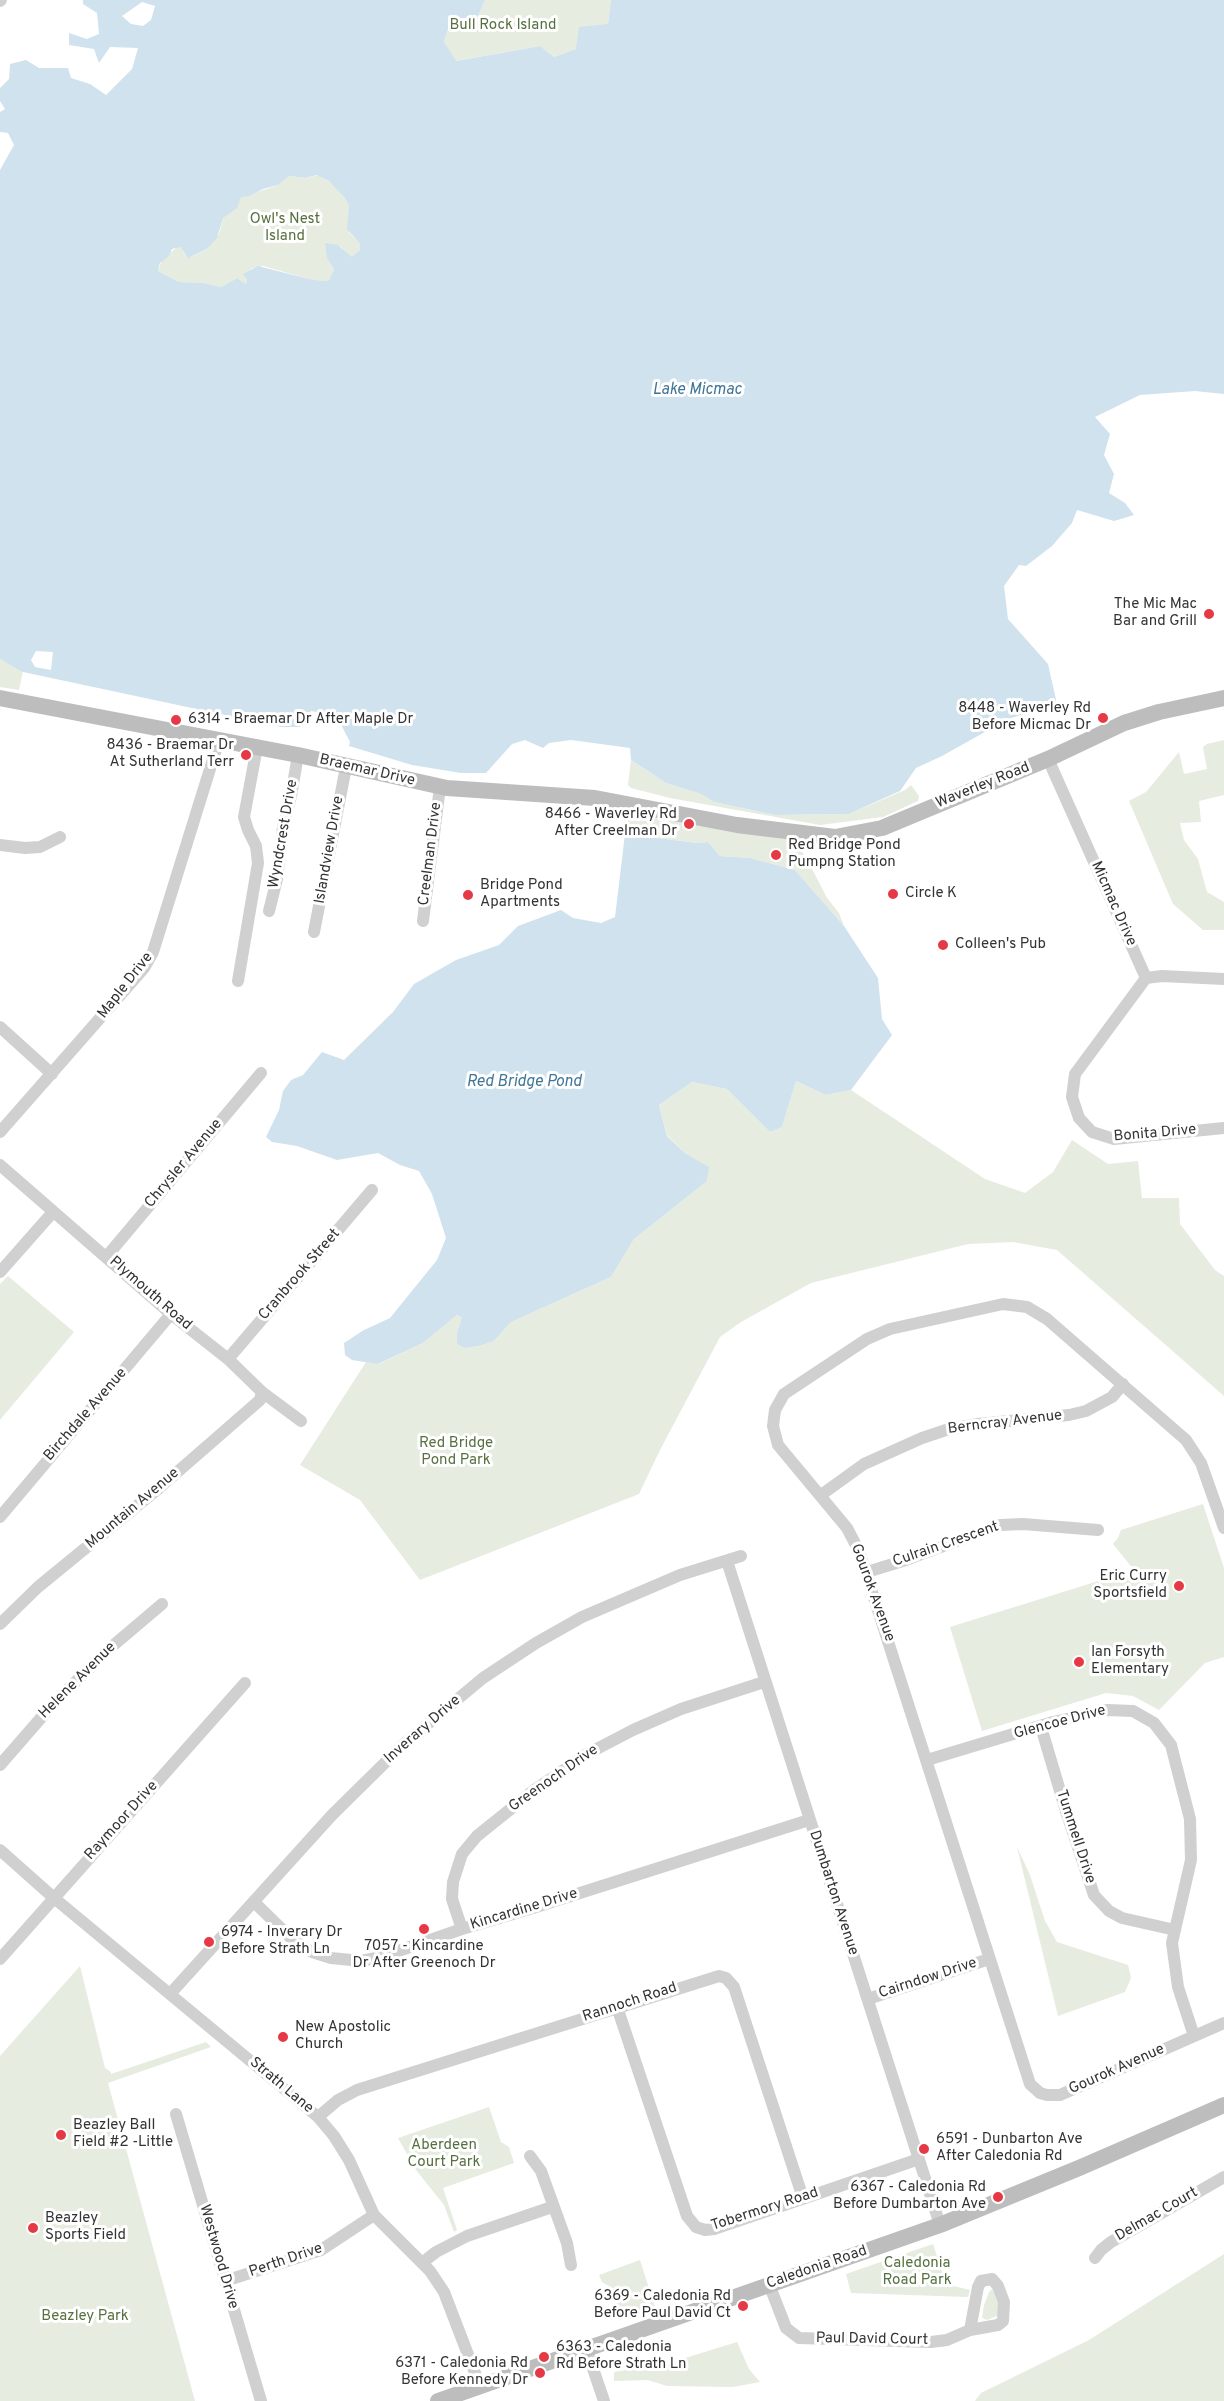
<!DOCTYPE html>
<style>
body{margin:0}
canvas{display:block;background:#fff}
</style>
<canvas width="1224" height="2401"></canvas>
<script>
const context = document.querySelector('canvas').getContext('2d');
context.lineJoin = 'round';
function paint(path, color) { context.fillStyle = color; context.fill(path, 'evenodd'); }
const shape = rows => new Path2D(rows.map(r => 'M' + r).join(''));
function strokePath(path, color, width, dash) { context.strokeStyle = color; context.lineWidth = width; context.lineCap = dash ? 'butt' : 'round'; context.setLineDash(dash || []); context.stroke(path); }
function label(font, color, halo, rows, align = 'center') {
  context.font = font + ' Overpass,sans-serif'; context.lineWidth = 6; context.setLineDash([]); context.textBaseline = 'middle'; context.strokeStyle = halo; context.fillStyle = color; for (const [text, x, y, turn = 0] of rows) {
    context.save(); context.translate(x, y); context.rotate((+turn || 0) * Math.PI / 180); context.textAlign = isNaN(turn) ? turn : align; if (halo) context.strokeText(text, 0, 0); context.fillText(text, 0, 0); context.restore();
  }
}
const green = shape([
 [485,0,611,0,608,24,576,49,554,57,540,46,455,61,444,42,450,23,475,23],
 [319,175,333,184,345,198,349,206,349,232,360,244,360,250,352,258,340,246,325,246,328,251,328,259,334,269,329,280,323,281,309,279,263,266,253,268,244,274,247,280,246,284,237,278,221,287,204,283,179,282,158,271,162,260,177,247,180,247,186,256,190,257,206,250,219,234,223,218,241,197,276,186,289,176,305,178],
 [0,659,23,671,19,690,0,687],
 [1224,740,1224,795,1199,801,1201,822,1180,823,1184,840,1198,859,1207,892,1224,902,1224,930,1203,930,1173,904,1129,801,1146,792,1179,752,1184,774,1207,769,1203,747,1207,744],
 [631,760,666,783,701,794,714,802,775,815,849,814,905,790,911,785,919,796,918,801,883,817,820,825,670,798,631,788,628,785],
 [625,810,795,841,807,859,827,898,839,913,844,926,795,870,750,858,720,856,708,842,698,843,625,834],
 [796,1081,826,1095,851,1090,985,1179,1025,1193,1053,1172,1072,1140,1108,1164,1138,1161,1142,1198,1179,1198,1180,1224,1215,1270,1224,1276,1224,1396,1057,1250,1013,1242,968,1244,811,1283,741,1322,720,1337,660,1450,639,1494,420,1580,360,1500,300,1465,366,1362,379,1364,423,1343,457,1315,463,1316,461,1323,465,1348,479,1346,494,1341,511,1322,611,1277,634,1239,707,1181,708,1167,685,1153,667,1135,659,1105,692,1082,727,1089,770,1132,782,1127],
 [8,1276,74,1332,0,1420,0,1284],
 [1203,1504,1224,1568,1224,1657,1205,1663,1159,1710,1133,1696,1106,1693,982,1731,950,1627,1134,1570,1113,1544,1118,1538,1121,1530],
 [1017,1847,1030,1875,1045,1921,1057,1942,1128,1965,1131,1978,1125,1992,1058,2016],
 [80,1966,105,2068,111,2072,111,2074,206,2042,211,2047,108,2083,195,2401,0,2401,0,2056],
 [489,2107,501,2142,509,2147,514,2163,443,2188,457,2230,454,2232,444,2205,416,2170,398,2138],
 [933,2244,946,2284,970,2290,968,2297,851,2293,846,2274],
 [1224,2254,1224,2401,975,2401,981,2393,1089,2340],
 [640,2260,655,2307,620,2320,609,2286,602,2282,599,2275],
 [992,2289,997,2292,1000,2315,987,2320,982,2318,984,2305,989,2292],
 [737,2342,749,2369,760,2382,733,2387,667,2386,648,2380,614,2381,614,2372,669,2363]
]);
const water = shape([
 [83,0,485,0,475,23,450,23,444,42,456,61,540,46,554,57,576,49,579,27,608,24,611,0,1224,0,1224,394,1195,391,1140,395,1095,417,1110,434,1104,455,1114,474,1109,493,1125,503,1134,515,1114,521,1077,510,1072,523,1052,546,1026,566,1019,565,1004,586,1008,619,1048,664,1057,704,1008,719,942,756,916,768,900,791,849,814,775,815,714,802,701,794,666,783,651,773,631,760,630,748,571,740,549,743,543,748,525,740,512,744,486,773,461,773,412,765,349,746,350,742,336,715,311,711,300,727,281,727,23,672,0,659,0,170,14,145,8,133,0,132,0,112,5,109,0,101,0,88,9,79,10,64,26,60,39,68,68,68,71,78,90,84,106,95,132,69,138,48,110,47,99,63,94,49,69,45,69,33,87,39,99,34,97,13,83,4],
 [142,2,155,6,151,20,143,26,131,24,122,16],
 [317,175,329,181,345,198,349,206,347,229,360,244,360,250,352,257,338,245,325,243,327,258,334,269,329,280,323,281,309,279,258,266,243,274,247,280,246,284,237,278,221,287,204,283,179,282,158,271,160,263,169,256,172,249,180,247,188,258,207,249,217,238,223,218,237,208,241,197,249,196,263,189,278,185,289,176,305,178],
 [625,834,698,843,708,842,720,856,750,858,795,870,844,926,878,978,882,1019,892,1035,851,1090,826,1095,796,1081,782,1127,770,1132,727,1089,692,1082,659,1105,667,1136,685,1153,709,1167,707,1181,634,1239,611,1277,511,1322,494,1341,479,1346,465,1348,457,1344,457,1334,462,1317,457,1315,423,1343,378,1364,352,1360,345,1355,344,1343,364,1330,390,1318,437,1260,446,1238,432,1194,419,1171,400,1165,378,1153,337,1160,297,1146,272,1142,266,1137,279,1110,283,1091,291,1080,303,1075,322,1052,344,1060,393,1012,414,984,456,960,499,945,518,926,561,910,573,918,601,923,615,917]
]);
const pier = shape([
 [36,651,53,652,51,670,35,667,31,660]
]);
const street = shape([
 [0,1,1,0],
 [1048,759,1146,978,1162,976,1224,979],
 [0,845,25,848,40,847,60,837],
 [269,911,277,879,283,827,291,796,298,755],
 [423,921,440,787],
 [314,932,346,767],
 [1146,978,1075,1074,1072,1097,1079,1118,1092,1132,1114,1139,1224,1128],
 [238,981,258,863,256,846,248,830,244,817,257,747],
 [0,1027,52,1074],
 [0,1132,144,968,153,952,219,740],
 [0,1165,171,1314,228,1359,262,1392,301,1421],
 [107,1256,261,1073],
 [0,1272,53,1212],
 [228,1359,372,1190],
 [821,1495,864,1464,922,1438,949,1429,978,1424,1069,1415,1086,1411,1112,1397,1123,1384],
 [0,1517,171,1314],
 [1224,1528,1201,1463,1186,1440,1047,1319,1027,1307,1003,1304,890,1329,867,1339,784,1394,775,1410,773,1426,778,1445,847,1528,859,1551,1030,2084,1040,2093,1047,2095,1060,2095,1224,2023],
 [727,1561,940,2225],
 [867,1572,906,1560,1000,1525,1023,1524,1098,1530],
 [0,1624,38,1587,159,1488,260,1400,262,1392],
 [1041,1727,1066,1811,1094,1895,1109,1911,1122,1918,1175,1930],
 [927,1760,1053,1722,1107,1710,1133,1711,1154,1723,1171,1745,1190,1819,1191,1860,1172,1943,1178,1987,1194,2036],
 [0,1765,54,1703,109,1649,162,1604],
 [0,1850,54,1898,318,2117,334,2136,349,2160,374,2215,430,2271,444,2292,480,2386],
 [254,1902,294,1941,312,1952,331,1958,361,1961,381,1957,462,1929,533,1908,809,1820],
 [462,1929,452,1899,453,1882,462,1854,477,1836,533,1791,587,1754,633,1730,681,1709,764,1682],
 [0,1959,245,1683],
 [170,1994,332,1815,405,1743,483,1678,536,1643,582,1617,680,1575,741,1556],
 [868,1999,989,1959],
 [617,2007,687,2216,696,2227,705,2230,714,2229,919,2159],
 [176,2114,261,2401],
 [318,2117,338,2100,357,2090,719,1976,726,1978,734,1987,803,2198],
 [530,2156,541,2171,567,2243,571,2265],
 [1095,2258,1101,2250,1111,2242,1224,2177],
 [422,2263,436,2252,467,2236,552,2207],
 [225,2281,321,2250,374,2215],
 [769,2284,786,2328,799,2338,931,2342,947,2340,970,2330,998,2325,1003,2321,1004,2302,998,2286,992,2279,981,2281,978,2287,970,2330],
 [586,2348,604,2401]
]);
const secondary = shape([
 [0,698,298,755,447,788,595,798,737,825,835,837,882,828,1048,759,1124,723,1159,712,1224,698],
 [438,2401,940,2225,1079,2168,1224,2105]
]);
const markers = [
 [1209,614,6,"#e63946"],
 [1103,718,6,"#e63946"],
 [176,720,6,"#e63946"],
 [246,755,6,"#e63946"],
 [689,824,6,"#e63946"],
 [776,855,6,"#e63946"],
 [893,894,6,"#e63946"],
 [468,895,6,"#e63946"],
 [943,945,6,"#e63946"],
 [1179,1586,6,"#e63946"],
 [1079,1662,6,"#e63946"],
 [424,1929,6,"#e63946"],
 [209,1942,6,"#e63946"],
 [283,2037,6,"#e63946"],
 [61,2135,6,"#e63946"],
 [924,2149,6,"#e63946"],
 [998,2197,6,"#e63946"],
 [33,2228,6,"#e63946"],
 [743,2306,6,"#e63946"],
 [544,2357,6,"#e63946"],
 [540,2373,6,"#e63946"]
];
const parkNames = [
 ["Bull Rock Island",503,26],
 ["Owl's Nest",285,220],
 ["Island",285,237],
 ["Red Bridge",456,1444],
 ["Pond Park",456,1461],
 ["Aberdeen",444,2146],
 ["Court Park",444,2163],
 ["Caledonia",917,2264],
 ["Road Park",917,2281],
 ["Beazley Park",85,2317]
];
const poiNames = [
 ["The Mic Mac",1197,605,"right"],
 ["Bar and Grill",1197,622,"right"],
 ["8448 - Waverley Rd",1091,709,"right"],
 ["Before Micmac Dr",1091,726,"right"],
 ["6314 - Braemar Dr After Maple Dr",188,720],
 ["8436 - Braemar Dr",234,746,"right"],
 ["At Sutherland Terr",234,763,"right"],
 ["8466 - Waverley Rd",677,815,"right"],
 ["After Creelman Dr",677,832,"right"],
 ["Red Bridge Pond",788,846],
 ["Pumpng Station",788,863],
 ["Bridge Pond",480,886],
 ["Apartments",480,903],
 ["Circle K",905,894],
 ["Colleen's Pub",955,945],
 ["Eric Curry",1167,1577,"right"],
 ["Sportsfield",1167,1594,"right"],
 ["Ian Forsyth",1091,1653],
 ["Elementary",1091,1670],
 ["6974 - Inverary Dr",221,1933],
 ["Before Strath Ln",221,1950],
 ["7057 - Kincardine",424,1947,"center"],
 ["Dr After Greenoch Dr",424,1964,"center"],
 ["New Apostolic",295,2028],
 ["Church",295,2045],
 ["Beazley Ball",73,2126],
 ["Field #2 -Little",73,2143],
 ["6591 - Dunbarton Ave",936,2140],
 ["After Caledonia Rd",936,2157],
 ["6367 - Caledonia Rd",986,2188,"right"],
 ["Before Dumbarton Ave",986,2205,"right"],
 ["Beazley",45,2219],
 ["Sports Field",45,2236],
 ["6369 - Caledonia Rd",731,2297,"right"],
 ["Before Paul David Ct",731,2314,"right"],
 ["6363 - Caledonia",556,2348],
 ["Rd Before Strath Ln",556,2365],
 ["6371 - Caledonia Rd",528,2364,"right"],
 ["Before Kennedy Dr",528,2381,"right"]
];
const streetNames = [
 ["Braemar Drive",367,771,13],
 ["Waverley Road",983,786,-22],
 ["Wyndcrest Drive",284,834,-80],
 ["Islandview Drive",330,850,-80],
 ["Creelman Drive",431,854,-83],
 ["Micmac Drive",1113,904,66],
 ["Maple Drive",126,986,-52],
 ["Bonita Drive",1155,1134,-5],
 ["Chrysler Avenue",184,1164,-50],
 ["Cranbrook Street",300,1275,-49],
 ["Plymouth Road",150,1294,41],
 ["Birchdale Avenue",86,1415,-49],
 ["Berncray Avenue",1005,1423,-7],
 ["Mountain Avenue",133,1509,-40],
 ["Culrain Crescent",946,1545,-19],
 ["Gourok Avenue",872,1593,70],
 ["Helene Avenue",78,1681,-45],
 ["Glencoe Drive",1060,1723,-15],
 ["Inverary Drive",423,1730,-41],
 ["Greenoch Drive",554,1779,-35],
 ["Raymoor Drive",122,1821,-48],
 ["Tummell Drive",1075,1837,72],
 ["Dumbarton Avenue",833,1893,72],
 ["Kincardine Drive",524,1910,-17],
 ["Cairndow Drive",928,1979,-18],
 ["Rannoch Road",630,2003,-18],
 ["Gourok Avenue",1117,2070,-24],
 ["Strath Lane",281,2086,40],
 ["Tobermory Road",765,2210,-18],
 ["Delmac Court",1157,2215,-30],
 ["Westwood Drive",218,2257,74],
 ["Perth Drive",286,2261,-19],
 ["Caledonia Road",817,2268,-19],
 ["Paul David Court",872,2340,1]
];
const waterNames = [
 ["Lake Micmac",697,391],
 ["Red Bridge Pond",524,1083]
];
paint(green, '#e6ecdf');
paint(water, '#cfe2ee');
paint(pier, '#fff');
strokePath(street, '#d0d0d0', 12);
strokePath(secondary, '#bdbdbd', 16);
for (const [x, y, r, color] of markers) { const dot = new Path2D(); dot.arc(x, y, r, 0, 2 * Math.PI); context.fillStyle = color; context.fill(dot); strokePath(dot, '#fff', 2); }
label('15px', '#56703f', '#fff', parkNames);
label('15px', '#333', '#fff', poiNames, 'left');
label('15px', '#333', '#fff', streetNames);
label('italic 16px', '#3f7597', '#fff', waterNames);
</script>
